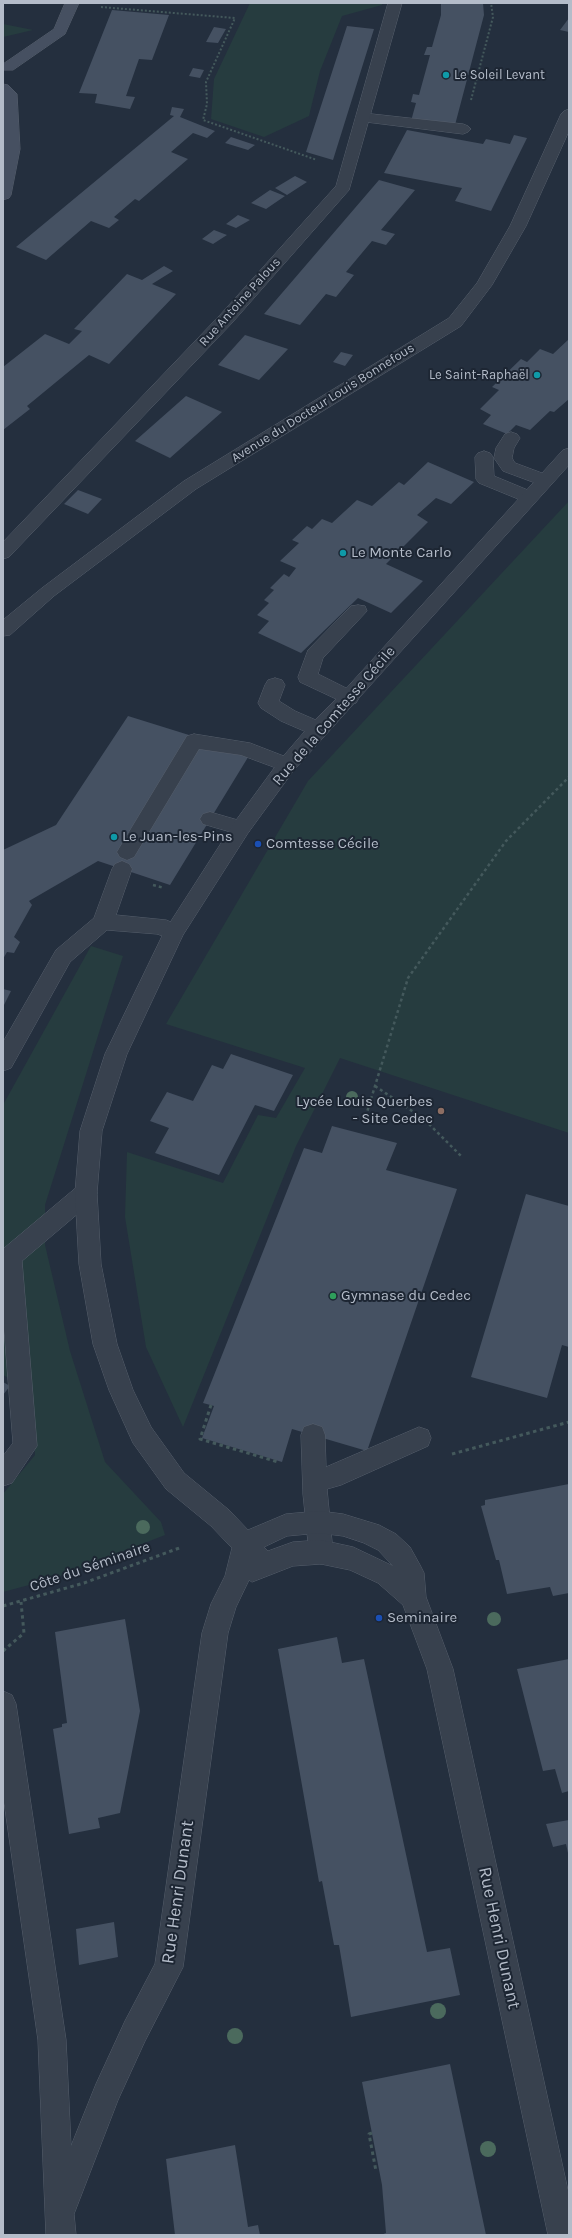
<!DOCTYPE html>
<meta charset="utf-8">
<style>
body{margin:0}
#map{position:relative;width:572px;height:2238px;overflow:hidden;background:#242f3e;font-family:Karla,sans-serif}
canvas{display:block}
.frame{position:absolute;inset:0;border:4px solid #b4bcc9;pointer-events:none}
</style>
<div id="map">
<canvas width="572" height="2238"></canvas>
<div class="frame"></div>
</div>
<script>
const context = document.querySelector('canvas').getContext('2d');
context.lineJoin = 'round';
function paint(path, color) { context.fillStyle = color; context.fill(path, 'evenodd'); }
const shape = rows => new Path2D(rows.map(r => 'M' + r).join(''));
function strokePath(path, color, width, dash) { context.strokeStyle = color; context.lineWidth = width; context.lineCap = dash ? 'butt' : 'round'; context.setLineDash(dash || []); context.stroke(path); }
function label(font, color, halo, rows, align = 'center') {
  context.font = font + ' Karla,sans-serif'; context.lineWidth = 4; context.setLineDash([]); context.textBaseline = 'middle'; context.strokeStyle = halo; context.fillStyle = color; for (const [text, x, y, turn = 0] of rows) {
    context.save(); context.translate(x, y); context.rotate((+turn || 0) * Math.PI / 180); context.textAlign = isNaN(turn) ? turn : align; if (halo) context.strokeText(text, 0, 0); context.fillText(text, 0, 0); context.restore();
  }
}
const green = shape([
 [250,3,382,3,382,5,342,16,320,71,309,116,264,137,211,119,214,79],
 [3,24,33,30,3,37],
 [569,501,569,1133,340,1058,296,1146,183,1427,146,1347,125,1217,127,1152,223,1183,258,1115,276,1118,305,1068,166,1024,308,781],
 [91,946,123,956,45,1205,45,1245,70,1351,105,1462,161,1522,165,1535,55,1578,3,1592,3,1494,35,1455,31,1390,3,1375,3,1105]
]);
const building = shape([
 [441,3,483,3,484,15,455,125,411,121,416,103,411,102,413,94,419,95,430,55,424,55,427,47,432,47,441,15],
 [112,10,169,15,152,60,139,59,126,96,135,97,130,109,95,103,97,94,79,93],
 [569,18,569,32,560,30],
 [347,26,374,29,333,160,306,152],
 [214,27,226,29,218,43,206,42],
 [193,68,204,70,200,78,189,76],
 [172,107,184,109,180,117,215,131,207,138,193,133,171,152,188,159,139,201,135,199,114,217,119,220,109,228,91,221,46,260,16,247,174,116,170,115],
 [407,130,483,144,486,139,510,144,514,135,527,138,491,211,455,201,462,188,384,173],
 [231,137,255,145,248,150,225,143],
 [295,176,307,182,287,195,275,188],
 [379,180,415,190,381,230,395,234,386,245,372,241,346,272,354,275,336,297,326,294,300,325,264,314],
 [270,190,285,196,266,209,251,203],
 [238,215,250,220,236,228,226,224],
 [214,230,227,235,213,244,202,239],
 [164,266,173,271,152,284,176,294,109,364,89,355,27,406,30,409,3,430,3,367,45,334,69,344,82,331,74,329,127,274,142,280],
 [245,335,288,349,259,380,218,365],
 [569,339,569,399,554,412,550,411,530,430,516,425,507,434,483,424,491,415,480,409,499,390,492,387,521,359,527,362,540,349,553,354],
 [341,352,353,355,345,366,333,362],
 [186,396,222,412,170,458,135,441],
 [428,462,474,482,451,504,436,498,417,515,428,522,386,564,423,581,391,613,358,598,301,653,258,633,269,621,257,615,269,603,264,600,274,590,270,588,284,574,289,577,296,568,280,561,299,543,292,540,307,526,312,529,322,519,332,523,357,500,372,506,399,482,404,485],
 [78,490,102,499,88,514,64,504],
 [128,716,250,754,170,885,98,861,29,901,32,905,14,937,20,942,14,953,7,952,3,959,3,850,56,825],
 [3,989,11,991,3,1007],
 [231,1054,293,1075,274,1111,255,1105,219,1175,155,1153,169,1128,150,1121,167,1092,193,1101,212,1065,223,1069],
 [332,1126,397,1143,386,1170,457,1189,367,1451,292,1429,282,1462,202,1438,214,1406,203,1403,304,1148,322,1153],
 [526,1194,569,1206,569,1347,562,1345,547,1398,471,1377],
 [3,1382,10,1386,3,1395],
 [569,1484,569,1593,553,1596,550,1587,507,1594,499,1560,496,1560,481,1506,485,1505,485,1500],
 [125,1619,140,1711,120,1813,98,1818,100,1828,69,1834,53,1729,62,1727,62,1724,67,1723,55,1632],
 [337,1637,342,1663,364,1659,427,1952,450,1948,460,1995,351,2017,339,1945,334,1945,322,1881,319,1882,278,1649],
 [569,1659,569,1791,562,1793,555,1769,543,1771,517,1669],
 [569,1820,569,1853,568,1853,566,1844,553,1847,546,1824],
 [114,1922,118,1957,79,1965,76,1929],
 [450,2064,486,2235,381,2235,386,2233,382,2185,362,2082],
 [235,2145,248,2227,258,2225,260,2235,175,2235,166,2159]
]);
const pathFar2 = shape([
 [101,7,235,18,206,82,207,104,203,120,317,160],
 [471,100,493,17,491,3]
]);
const pathFar1 = shape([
 [153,885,164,888],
 [375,1086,424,1119,462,1157],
 [364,1122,408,978,506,841,569,777]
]);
const path = shape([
 [211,1405,200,1439,278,1462],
 [452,1454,569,1422],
 [3,1606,84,1583,182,1547],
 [3,1651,24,1633,21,1602],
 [372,2133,369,2134,376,2171]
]);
const lane = shape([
 [363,113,463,124,468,126,471,129,468,132,463,134,358,121,355,118,358,115,363,113],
 [511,432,517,434,520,438,514,448,512,458,515,463,550,476,553,480,550,484,544,486,538,484,503,471,494,458,496,448,505,434,511,432],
 [484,451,490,453,493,457,494,476,535,493,538,497,535,501,529,503,523,501,479,483,476,479,475,457,478,453,484,451],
 [358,605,365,606,367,611,323,658,318,674,356,693,359,698,356,703,349,705,300,682,298,677,308,650,351,606,358,605],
 [275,678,282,680,285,685,279,701,295,711,325,724,328,729,325,734,318,736,311,734,281,721,261,708,258,703,265,685,268,680,275,678],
 [194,734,250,743,294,760,297,765,294,770,287,772,241,755,199,749,134,857,127,860,120,857,117,852,120,847,187,736,194,734],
 [210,812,248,823,251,828,248,833,241,835,203,824,200,819,203,814,210,812],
 [122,861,129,864,132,869,116,915,166,920,181,926,184,932,181,938,174,940,157,934,107,930,70,962,11,1068,3,1071,3,1042,56,950,94,918,112,869,115,864,122,861],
 [86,1184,94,1186,97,1193,94,1200,22,1261,37,1446,12,1483,3,1486,3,1456,13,1443,3,1316,3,1249,78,1186,86,1184],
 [313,1424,322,1427,325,1435,326,1467,419,1427,428,1430,431,1438,428,1446,341,1485,327,1489,333,1552,330,1560,321,1564,312,1560,309,1552,303,1494,301,1435,304,1427,313,1424]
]);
const street = shape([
 [388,3,402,3,349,190,232,323,9,557,3,559,3,542,220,315,336,186,388,3],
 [569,109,569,131,526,226,492,285,461,326,196,489,54,596,10,635,3,636,3,620,42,588,184,481,449,318,477,283,510,226,561,114,564,111,569,109],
 [569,448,569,465,294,770,248,833,183,935,127,1054,102,1131,97,1193,101,1264,117,1344,133,1390,151,1427,184,1473,229,1510,248,1530,286,1514,319,1511,343,1514,379,1525,396,1534,410,1547,420,1565,424,1573,426,1597,453,1669,569,2195,569,2235,548,2235,427,1669,403,1605,378,1583,350,1570,321,1564,293,1566,252,1582,249,1580,236,1607,228,1633,183,1967,145,2041,118,2100,74,2214,76,2235,46,2235,38,2040,3,1795,3,1691,12,1695,16,1704,66,2040,71,2146,96,2084,125,2021,155,1964,202,1633,211,1604,225,1576,232,1548,211,1526,166,1489,133,1443,109,1390,93,1344,79,1264,75,1193,80,1131,105,1054,164,932,234,823,280,760,311,724,342,693,563,450,569,448],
 [319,1533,343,1536,364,1543,378,1550,393,1566,353,1547,321,1540,293,1542,268,1551,264,1547,287,1536,319,1533]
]);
const secondary = shape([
 [65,3,79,3,65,34,13,70,3,70,3,64,54,29,65,3],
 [3,84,8,85,17,94,20,149,11,195,9,198,3,200,3,84]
]);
const trees = [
 [352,1097,6],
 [143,1527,7],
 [494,1619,7],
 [438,2011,8],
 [235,2036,8],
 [488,2149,8]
];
const markers = [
 [446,75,4,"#0f9aa8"],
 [537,375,4,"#0f9aa8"],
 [343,553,4,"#0f9aa8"],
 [114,837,4,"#0f9aa8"],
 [258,844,4,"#1a4fb4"],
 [441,1111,4,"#8d6e63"],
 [333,1296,4,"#2e9e5b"],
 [379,1618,4,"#1a4fb4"]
];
const farPoinames = [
 ["Le Soleil Levant",454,75],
 ["Le Saint-Raphaël",529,375,"right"]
];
const farStreetnames = [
 ["Rue Antoine Palous",240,302,-48],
 ["Avenue du Docteur Louis Bonnefous",323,403,-32]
];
const poiNames = [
 ["Le Monte Carlo",351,553],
 ["Le Juan-les-Pins",122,837],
 ["Comtesse Cécile",266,844],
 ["Lycée Louis Querbes",433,1102,"right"],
 ["- Site Cedec",433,1119,"right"],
 ["Gymnase du Cedec",341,1296],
 ["Seminaire",387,1618]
];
const streetNames = [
 ["Rue de la Comtesse Cécile",334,716,-49],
 ["Côte du Séminaire",90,1567,-19]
];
const nearStreetnames = [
 ["Rue Henri Dunant",178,1892,-82],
 ["Rue Henri Dunant",499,1938,78]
];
paint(green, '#263c3f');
paint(building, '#455162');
strokePath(lane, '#565f6c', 1);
strokePath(street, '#565f6c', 1);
strokePath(secondary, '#565f6c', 1);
strokePath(pathFar2, '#44595c', 2, [2, 2]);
strokePath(pathFar1, '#44595c', 2.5, [3, 3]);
strokePath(path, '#44595c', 3, [3.5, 3.5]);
paint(lane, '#38414e');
paint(street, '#38414e');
paint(secondary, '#465061');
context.fillStyle = '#4b6a5d';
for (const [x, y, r] of trees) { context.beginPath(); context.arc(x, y, r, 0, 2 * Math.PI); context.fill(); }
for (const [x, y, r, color] of markers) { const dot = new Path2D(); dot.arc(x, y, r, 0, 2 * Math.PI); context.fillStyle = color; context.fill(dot); strokePath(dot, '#1d2633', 1.5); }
label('13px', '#b4bcc9', '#1d2633', farPoinames, 'left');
label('13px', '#b4bcc9', '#1d2633', farStreetnames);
label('15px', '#b4bcc9', '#1d2633', poiNames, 'left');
label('15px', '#b4bcc9', '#1d2633', streetNames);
label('18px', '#b4bcc9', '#1d2633', nearStreetnames);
</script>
